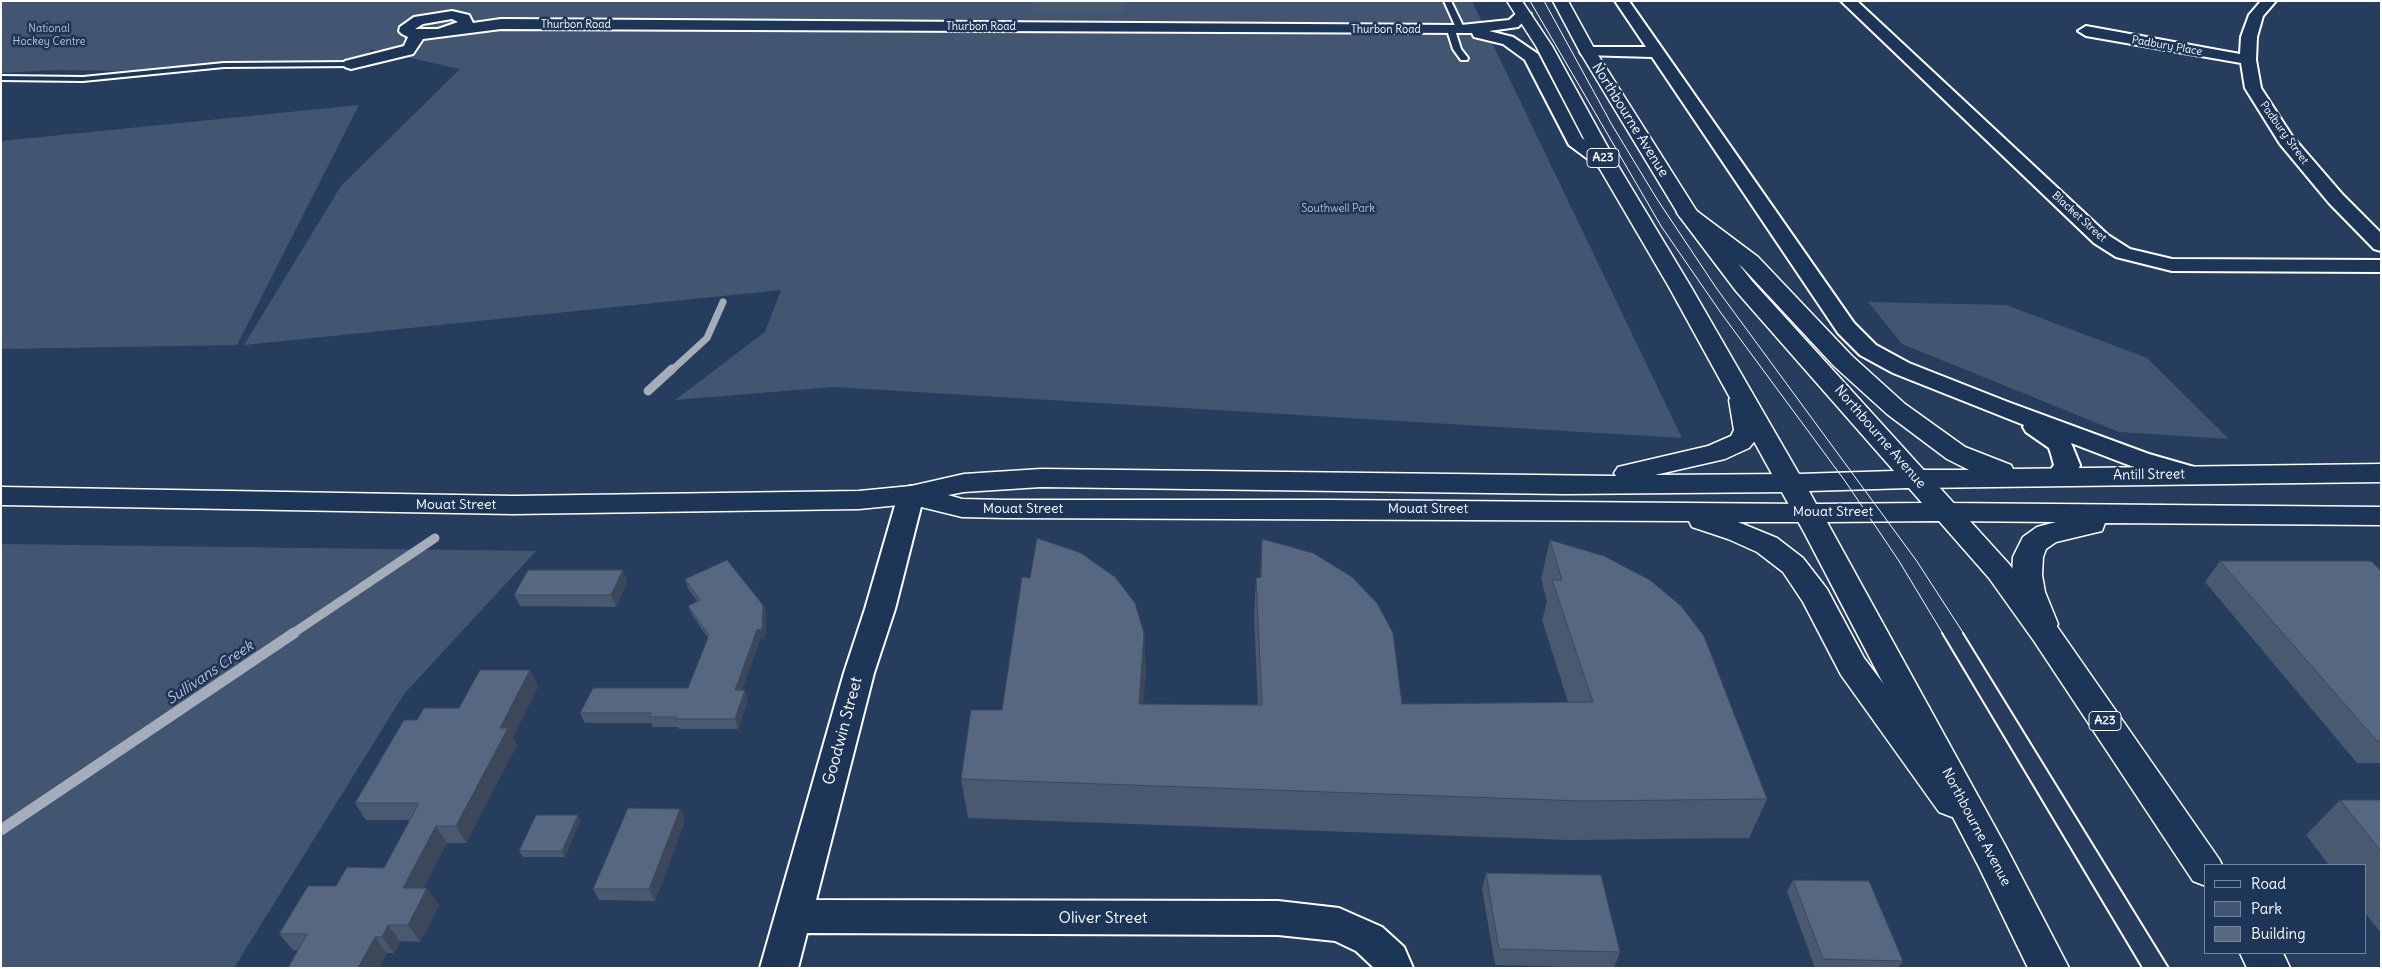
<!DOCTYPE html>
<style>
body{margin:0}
#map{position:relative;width:2382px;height:969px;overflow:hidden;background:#263d5e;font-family:Delius,sans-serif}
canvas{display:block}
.frame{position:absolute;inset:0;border:2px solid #fff;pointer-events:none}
.legend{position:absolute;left:2204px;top:864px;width:162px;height:90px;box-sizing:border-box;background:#1d3557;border:1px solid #77869a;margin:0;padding:6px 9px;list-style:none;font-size:15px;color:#fff}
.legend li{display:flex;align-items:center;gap:10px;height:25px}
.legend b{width:25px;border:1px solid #77869a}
</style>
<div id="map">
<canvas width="2382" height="969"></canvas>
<div class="frame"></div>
<ul class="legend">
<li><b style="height:6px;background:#1d3557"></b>Road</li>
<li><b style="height:14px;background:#425672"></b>Park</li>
<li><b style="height:14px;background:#556781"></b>Building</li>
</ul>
</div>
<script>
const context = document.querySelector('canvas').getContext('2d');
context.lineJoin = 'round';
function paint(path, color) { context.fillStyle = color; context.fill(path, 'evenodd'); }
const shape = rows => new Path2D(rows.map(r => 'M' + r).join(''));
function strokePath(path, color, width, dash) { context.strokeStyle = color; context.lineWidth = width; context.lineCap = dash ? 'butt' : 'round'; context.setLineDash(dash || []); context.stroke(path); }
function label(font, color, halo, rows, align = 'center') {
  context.font = font + ' Delius,sans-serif'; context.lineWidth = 5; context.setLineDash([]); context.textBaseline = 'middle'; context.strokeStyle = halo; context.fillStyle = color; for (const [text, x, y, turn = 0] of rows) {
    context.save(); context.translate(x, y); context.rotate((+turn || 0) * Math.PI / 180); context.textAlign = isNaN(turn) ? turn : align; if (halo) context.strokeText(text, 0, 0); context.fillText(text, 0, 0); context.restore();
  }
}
const green = shape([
 [1,1,1472,1,1682,438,833,387,675,400,765,332,781,290,244,345,341,186,460,69,370,49,369,55,358,60,325,62,235,61,134,71,54,70,1,73],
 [359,105,237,345,1,349,1,141],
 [1868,302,2006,305,2147,358,2229,439,2119,432,1902,344],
 [1,544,536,551,404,694,234,968,1,968]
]);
const streamFar2 = shape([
 [671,371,707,338,723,302]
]);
const streamFar1 = shape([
 [648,391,672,369],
 [292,634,435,538]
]);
const stream = shape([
 [1,830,294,633]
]);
const service = shape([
 [1444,1,1451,1,1465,30,1464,32,1457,30,1444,1],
 [1451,28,1455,30,1461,49,1468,58,1467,60,1461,60,1453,49,1447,30,1451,28],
 [351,62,355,64,354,66,224,67,83,81,1,80,1,76,83,77,224,63,351,62]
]);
const minor = shape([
 [1615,1,1629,1,1854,323,1876,345,1909,363,2008,402,2149,454,2201,469,2205,475,2201,481,2192,483,2183,481,2131,466,2071,443,2080,465,2078,471,2068,482,2059,484,2050,482,2046,476,2054,465,2051,454,2049,448,2026,432,2023,427,2024,425,1893,373,1860,355,1838,333,1652,57,1582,55,1580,52,1582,49,1588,47,1646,47,1615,1],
 [1841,1,1857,1,2108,235,2130,249,2172,259,2381,260,2381,272,2172,271,2116,257,2094,243,1841,1],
 [2261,1,2276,1,2263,16,2257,37,2256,60,2261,88,2292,136,2343,195,2381,233,2381,251,2374,249,2329,203,2280,144,2245,88,2241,63,2086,36,2078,31,2086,26,2240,54,2241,37,2249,15,2261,1],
 [1524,10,1531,14,1518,27,1489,31,1513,37,1538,54,1582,138,1614,160,1616,164,1614,168,1600,168,1569,145,1525,60,1503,44,1474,37,1472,33,501,29,423,39,413,54,351,69,345,67,343,64,345,61,404,46,408,37,402,34,399,31,400,27,414,17,452,11,469,15,473,23,501,19,1461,25,1509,20,1519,11,1524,10],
 [452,19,458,22,438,29,415,29,423,24,452,19],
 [911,486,920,489,924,495,895,609,874,673,816,900,1278,901,1339,908,1382,927,1404,947,1413,968,1374,968,1356,951,1335,941,1278,935,807,933,798,968,760,968,844,673,865,609,898,495,902,489,911,486]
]);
const secondary = shape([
 [1687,207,1694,209,1758,257,1852,356,1905,404,1965,447,2011,465,2013,469,2381,464,2381,482,1917,488,1907,485,1903,479,1907,473,1917,470,1969,470,1947,459,1887,414,1834,366,1742,267,1680,217,1677,213,1680,209,1687,207],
 [1946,503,2381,507,2381,525,2105,523,2102,531,2056,542,2046,549,2043,557,2042,575,2045,592,2058,624,2053,632,2042,635,2031,632,2026,624,2015,592,2012,575,2013,557,2023,537,2037,527,2056,522,1946,521,1936,519,1932,512,1936,505,1946,503]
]);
const primary = shape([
 [1742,392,1751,395,1755,400,1760,430,1758,437,1749,448,1725,459,1655,475,1789,474,1799,477,1803,483,1799,489,1789,492,1565,494,1041,487,964,492,948,495,962,499,1005,500,1329,500,1806,504,1816,506,1820,513,1816,520,1806,522,1738,522,1777,538,1803,558,1827,589,1864,658,1965,792,1970,802,1965,812,1952,817,1939,812,1841,675,1803,602,1783,572,1757,552,1728,539,1692,527,1689,521,1005,518,962,517,909,504,859,509,513,514,1,505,1,487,513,496,859,491,911,486,964,474,1041,469,1616,476,1614,473,1618,467,1708,446,1731,436,1734,430,1729,400,1733,395,1742,392]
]);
const trunk = shape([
 [1507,1,1522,1,1552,46,1617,164,1691,287,1799,474,1894,471,1736,291,1680,217,1580,52,1553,1,1568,1,1596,52,1696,210,1752,281,2009,564,2056,625,2219,859,2222,865,2206,865,2206,886,2193,881,2034,641,1989,578,1939,521,1827,522,2006,847,2069,968,2028,968,1980,869,1805,534,1669,287,1597,164,1536,46,1507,1],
 [1909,488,1922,503,1816,504,1809,491,1909,488],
 [2240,953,2283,953,2290,968,2247,968,2240,953]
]);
const tramFar1 = shape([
 [1530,1,1661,226,1721,313,1845,481,1899,561,1943,634],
 [1544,1,1612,125,1657,199,1717,289,1916,560,1964,634]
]);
const tram = shape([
 [1942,633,2142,968],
 [1963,633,2169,968]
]);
const wall = shape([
 [1032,1,1126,1,1125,11,1033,11],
 [1262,539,1402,704,1568,702,1542,620,1547,602,1541,579,1550,540,1767,799,1749,838,1569,840,968,818,961,779,1002,710,1144,633,1146,672,1143,704,1258,705,1254,617,1256,578,1260,577],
 [2220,561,2381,571,2381,763,2357,763,2205,582],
 [685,579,763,605,766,614,765,639,760,639,742,690,748,700,738,729,679,729,678,727,653,727,651,723,585,723,580,713,688,688,708,638,692,615,688,606,697,601,688,589],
 [627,581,616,607,520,606,514,595],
 [530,670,538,687,513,737,517,745,466,843,447,843,423,888,439,905,420,942,400,941,394,953,387,953,379,968,288,968,298,950,293,950,279,934,336,886,384,868,410,820,366,820,355,803,417,720,459,708],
 [2340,800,2381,800,2381,933,2366,914,2366,865,2329,865,2306,835],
 [680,809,685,821,655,901,599,900,593,889],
 [580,821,565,857,523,857,519,851],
 [1486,873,1620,952,1614,968,1495,965,1482,889],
 [1793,880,1903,961,1898,968,1815,968,1787,891]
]);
const shadedWall = shape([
 [623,570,627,581,616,607,611,595],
 [763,605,766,614,765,639,760,639,739,700,735,690],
 [1144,633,1146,672,1140,743,1139,704],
 [530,670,538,687,513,737,517,745,466,843,456,826,500,728],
 [745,690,748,700,738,729,735,719],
 [680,809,685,821,655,901,649,889],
 [578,815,580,821,565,857,562,851],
 [436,826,447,843,415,905,403,888],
 [427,888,439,905,420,942,408,925],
 [388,925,400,941,394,953,382,937],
 [375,937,387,953,379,968,358,968]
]);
const building = shape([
 [1037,538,1081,553,1115,577,1135,603,1144,633,1139,704,1262,705,1256,578,1261,577,1262,539,1313,553,1352,577,1377,603,1393,633,1402,704,1593,702,1552,580,1562,580,1550,540,1604,556,1650,580,1681,606,1704,636,1767,799,1582,801,961,779,971,710,1002,710,1022,577,1030,578,1037,538],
 [727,560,763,605,762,629,757,630,735,690,745,690,735,719,675,719,676,717,649,717,651,713,580,713,593,688,688,688,709,635,688,606,700,600,685,579,727,560],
 [2220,561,2371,561,2381,571,2381,741,2377,741,2220,561],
 [528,570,623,570,611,595,514,595,528,570],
 [480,670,530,670,500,728,508,728,456,826,436,826,403,888,427,888,408,925,388,925,382,937,375,937,358,968,288,968,307,934,279,934,308,886,336,886,347,867,384,868,419,803,355,803,404,720,417,720,424,708,459,708,480,670],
 [2340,800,2381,800,2381,851,2340,800],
 [628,808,680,809,649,889,593,889,628,808],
 [536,815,578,815,562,851,519,851,536,815],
 [1486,873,1601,875,1620,952,1499,949,1486,873],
 [1793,880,1869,881,1903,961,1823,959,1793,880]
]);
const farStreetnames = [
 ["Thurbon Road",576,25],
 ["Thurbon Road",981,27],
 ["Thurbon Road",1386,30],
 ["Padbury Place",2167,46,10],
 ["Padbury Street",2284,133,54],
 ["Blacket Street",2079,217,42]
];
const farParknames = [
 ["National",49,29],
 ["Hockey Centre",49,42],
 ["Southwell Park",1338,209]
];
const shields = [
 [1603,158,32],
 [2105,721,32]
];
const shieldNames = [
 ["A23",1603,158],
 ["A23",2105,721]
];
const streetNames = [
 ["Northbourne Avenue",1630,120,58],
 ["Northbourne Avenue",1880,437,49],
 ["Antill Street",2149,475,-1],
 ["Mouat Street",456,505],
 ["Mouat Street",1023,509],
 ["Mouat Street",1428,509],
 ["Mouat Street",1833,512],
 ["Northbourne Avenue",1976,827,62]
];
const waterNames = [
 ["Sullivans Creek",210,673,-34]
];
const nearStreetnames = [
 ["Goodwin Street",843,731,-75],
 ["Oliver Street",1103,918]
];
paint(green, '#425672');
strokePath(streamFar2, '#a4aebb', 7);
strokePath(streamFar1, '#a4aebb', 9);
strokePath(stream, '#a4aebb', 11);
strokePath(service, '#fff', 4);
strokePath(minor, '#fff', 4);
strokePath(secondary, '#fff', 3);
strokePath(primary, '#fff', 3);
strokePath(trunk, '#fff', 3);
paint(service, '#1d3557');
paint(minor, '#1d3557');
paint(secondary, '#1d3557');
paint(primary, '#1d3557');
paint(trunk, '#1d3557');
strokePath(tramFar1, '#fff', 1);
strokePath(tram, '#fff', 2);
paint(wall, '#49596f');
paint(shadedWall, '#3c485a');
paint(building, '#556781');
strokePath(building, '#3c485a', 1);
label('11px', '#fff', '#1d3557', farStreetnames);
label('11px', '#bdc4ce', '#1d3557', farParknames);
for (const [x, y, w] of shields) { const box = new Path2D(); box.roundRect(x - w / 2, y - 9.5, w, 19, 4); context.fillStyle = '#1d3557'; context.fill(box); strokePath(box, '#fff', 1); }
label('bold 12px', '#fff', null, shieldNames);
label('14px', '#fff', '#1d3557', streetNames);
label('italic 15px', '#bbc2cc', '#1d3557', waterNames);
label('16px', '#fff', '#1d3557', nearStreetnames);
</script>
